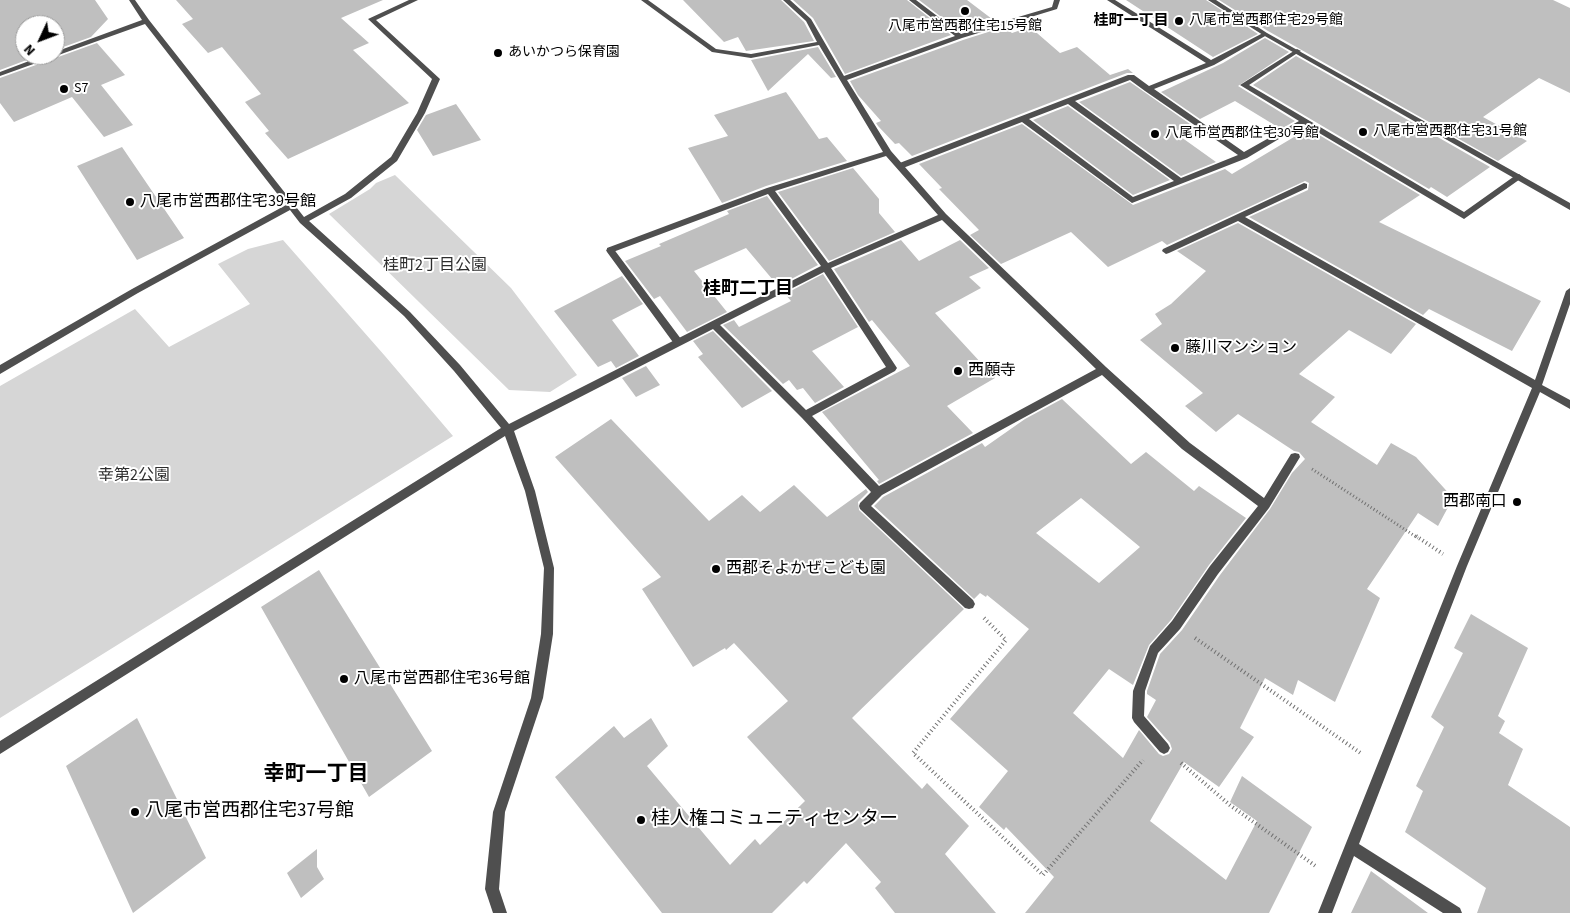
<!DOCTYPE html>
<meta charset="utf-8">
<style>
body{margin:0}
#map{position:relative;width:1570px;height:913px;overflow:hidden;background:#fff;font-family:"Source Sans 3",sans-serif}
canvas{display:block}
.north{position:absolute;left:15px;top:15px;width:50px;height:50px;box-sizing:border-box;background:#fff;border:1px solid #999;border-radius:50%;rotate:227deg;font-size:14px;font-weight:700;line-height:20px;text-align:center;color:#000}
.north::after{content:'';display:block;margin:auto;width:18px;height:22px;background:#000;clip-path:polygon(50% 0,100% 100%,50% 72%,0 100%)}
</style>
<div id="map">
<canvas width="1570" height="913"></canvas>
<div class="north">N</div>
</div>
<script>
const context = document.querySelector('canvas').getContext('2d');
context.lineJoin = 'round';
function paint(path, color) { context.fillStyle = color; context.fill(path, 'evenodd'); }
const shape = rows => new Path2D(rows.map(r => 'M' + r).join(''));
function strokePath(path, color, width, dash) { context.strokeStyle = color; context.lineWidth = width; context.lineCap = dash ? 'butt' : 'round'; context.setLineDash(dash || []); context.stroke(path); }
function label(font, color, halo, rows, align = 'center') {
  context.font = font + ' "Source Sans 3","Noto Sans JP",sans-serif'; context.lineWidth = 4; context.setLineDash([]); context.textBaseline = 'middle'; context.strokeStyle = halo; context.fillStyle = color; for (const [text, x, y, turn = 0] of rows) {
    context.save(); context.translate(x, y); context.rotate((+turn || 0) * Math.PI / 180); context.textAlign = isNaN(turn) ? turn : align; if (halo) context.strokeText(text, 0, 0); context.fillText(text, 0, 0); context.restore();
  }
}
const green = shape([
 [395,175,511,288,577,375,550,392,509,390,329,214,370,189,376,183],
 [283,240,385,356,453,436,0,718,0,386,135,309,169,347,250,304,218,264,248,249]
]);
const building = shape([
 [0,0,95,0,108,19,91,37,55,50,55,25,25,25,25,55,40,55,0,70],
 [176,0,383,0,341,18,369,43,353,50,409,103,288,159,265,133,269,131,245,102,261,94,222,47,208,53,182,24,193,19],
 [683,0,781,0,804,22,814,41,746,51,738,37,724,42],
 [793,0,907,0,951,35,845,74,813,18],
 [919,0,967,0,996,22,961,32],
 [1126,0,1206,0,1258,34,1213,57],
 [1219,0,1553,0,1570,8,1570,93,1539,78,1483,117,1527,141,1498,161,1268,31],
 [1004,27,1012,33,1030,27,1060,53,1077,47,1110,75,1128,69,1133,73,1127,73,912,156,899,143,895,144,878,126,876,123,881,121,858,95,850,81,963,40],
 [1265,38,1289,52,1238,86,1295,121,1281,129,1235,101,1200,119,1161,92,1223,63],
 [97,43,125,75,101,85,133,125,104,137,72,97,14,122,0,103,0,78],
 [818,47,836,77,831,78,808,54,768,91,751,60],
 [1296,56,1490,167,1447,197,1431,187,1429,189,1253,85],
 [1130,82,1190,124,1174,132,1216,162,1181,176,1079,102],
 [786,92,819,139,827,137,847,161,766,186,722,203,688,148,728,136,714,115],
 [456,104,481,140,433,156,417,130,426,115],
 [1068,106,1170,180,1133,195,1033,120],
 [1022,124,1133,205,1225,169,1232,174,1294,137,1290,134,1304,126,1420,195,1379,222,1541,301,1512,351,1429,309,1423,315,1249,217,1308,190,1309,183,1305,181,1167,245,1162,241,1108,267,1071,232,1001,264,970,235,979,230,939,189,942,188,919,164],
 [122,147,184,238,137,260,77,166],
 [853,168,879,199,879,213,895,232,829,261,778,192],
 [767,196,818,265,778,286,746,248,694,271,727,312,687,332,660,296,654,299,625,261,661,246,659,244,729,214,727,211],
 [1238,223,1416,324,1391,354,1349,330,1299,374,1335,397,1311,422,1377,465,1391,443,1416,457,1453,498,1438,526,1418,513,1367,589,1380,598,1335,702,1298,680,1293,695,1265,678,1240,728,1254,737,1219,787,1184,762,1150,821,1226,880,1257,821,1230,802,1242,776,1312,827,1269,913,1025,913,1054,877,1006,827,1004,830,979,807,1008,771,950,719,1029,629,987,595,986,597,980,593,974,599,874,506,883,497,982,443,985,447,1025,419,1062,399,1131,464,1146,452,1194,491,1199,486,1246,518,1209,565,1171,620,1149,645,1133,685,1109,669,1073,713,1123,758,1139,730,1159,754,1163,756,1169,754,1172,749,1170,743,1147,717,1156,700,1147,694,1147,691,1160,654,1182,630,1220,575,1270,509,1292,473,1305,459,1299,452,1294,451,1238,414,1216,432,1185,406,1203,393,1140,340,1162,324,1155,314,1171,304,1206,271,1177,251],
 [1081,498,1140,547,1099,583,1036,533],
 [901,240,919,261,960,240,989,268,969,277,981,288,935,313,995,378,947,406,973,433,879,484,877,481,879,480,822,412,910,366,872,320,869,322,834,269],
 [823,274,858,327,812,351,844,387,815,403,803,388,797,390,789,380,783,384,723,325,734,320,739,327,791,301,785,294],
 [622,276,643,304,612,320,639,356,616,368,611,361,598,367,554,311],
 [713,331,772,391,742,408,698,357,703,354,693,341],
 [646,366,660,385,636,397,622,378],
 [611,419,709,521,742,495,760,512,794,485,827,517,866,489,868,492,858,502,859,510,964,609,852,718,922,789,927,783,969,826,945,854,996,913,895,913,875,888,881,882,846,843,807,884,804,881,772,913,662,913,555,777,614,726,624,738,651,718,668,746,647,766,730,865,755,839,760,845,805,801,747,737,788,701,734,643,726,650,725,648,693,667,642,589,661,577,555,457],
 [319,570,432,751,369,797,261,607],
 [1471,614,1528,648,1498,716,1505,721,1499,733,1523,749,1508,785,1570,827,1570,913,1477,913,1486,888,1405,832,1423,791,1416,786,1444,727,1431,717,1463,653,1454,648],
 [137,718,206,858,133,913,66,766],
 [317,849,317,867,324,879,301,898,287,873],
 [1371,871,1428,913,1351,913]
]);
const pathFar1 = shape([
 [1312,469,1418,538]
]);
const path = shape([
 [1416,536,1443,554],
 [984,618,1006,640,913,753,1043,875,1143,760],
 [1195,638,1362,754],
 [1181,763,1231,806,1317,867]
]);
const service = shape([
 [1107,0,1115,0,1211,60,1263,33,1267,33,1267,35,1214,65,1154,89,1244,152,1299,121,1240,85,1297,49,1301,51,1299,52,1249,85,1464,212,1516,175,1519,174,1523,177,1464,219,1304,124,1247,158,1132,203,1022,122,903,168,897,168,897,164,1128,75,1134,75,1149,86,1206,63,1107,0],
 [1130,80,1145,91,1238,155,1181,178,1075,101,1130,80],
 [1068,104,1174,181,1133,197,1029,119,1068,104],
 [610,247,613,248,681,339,683,342,681,345,675,345,607,252,606,250,610,247]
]);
const minor = shape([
 [129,0,135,0,149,20,304,217,345,194,391,157,417,113,432,79,368,19,409,0,418,0,376,20,440,79,425,113,397,161,351,198,309,221,410,312,460,365,509,424,821,266,768,194,613,252,607,252,607,248,767,188,883,152,819,45,751,58,712,52,641,0,648,0,716,49,751,54,817,42,806,21,783,0,790,0,811,19,844,76,955,36,909,0,916,0,961,34,1052,7,1054,0,1060,0,1057,9,962,38,847,80,891,151,946,214,1106,367,1190,443,1264,498,1291,454,1295,453,1299,454,1300,457,1269,508,1218,574,1180,629,1158,653,1145,691,1144,716,1168,744,1170,748,1168,752,1164,754,1160,752,1134,722,1132,718,1133,691,1150,646,1172,621,1210,566,1258,506,1182,449,1102,375,882,495,871,506,973,600,975,604,973,608,969,609,965,608,860,509,859,506,860,503,871,492,802,418,713,329,514,431,535,491,554,568,553,634,543,698,505,812,499,889,507,913,493,913,485,889,493,812,531,698,541,634,544,568,525,491,505,436,0,754,0,741,501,428,454,371,404,316,300,223,290,210,138,293,0,374,0,365,132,289,286,205,145,24,0,76,0,72,45,55,55,55,55,52,142,20,129,0],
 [886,156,938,215,828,263,775,191,886,156],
 [942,220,1096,369,879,486,812,416,895,371,897,368,831,268,942,220],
 [824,272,886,367,806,410,720,325,824,272],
 [1208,0,1216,0,1267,33,1570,203,1570,210,1263,35,1208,0],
 [1304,183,1307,184,1307,188,1245,217,1535,380,1566,291,1570,288,1570,304,1542,385,1570,400,1570,409,1540,392,1467,566,1359,844,1460,908,1462,913,1443,913,1354,856,1332,913,1318,913,1457,566,1532,388,1238,221,1169,253,1166,254,1162,251,1163,249,1304,183]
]);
const markers = [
 [965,11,5,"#000"],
 [1179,21,5,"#000"],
 [498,53,5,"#000"],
 [64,89,5,"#000"],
 [1363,132,5,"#000"],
 [1155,134,5,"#000"],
 [130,202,5,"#000"],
 [1175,348,5,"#000"],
 [958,371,5,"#000"],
 [1517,502,5,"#000"],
 [716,569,5,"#000"],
 [344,679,5,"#000"],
 [135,812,5,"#000"],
 [641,820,5,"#000"]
];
const farPoinames = [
 ["八尾市営西郡住宅29号館",1189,21],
 ["八尾市営西郡住宅15号館",965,27,"center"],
 ["あいかつら保育園",508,53],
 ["S7",74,89],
 ["八尾市営西郡住宅31号館",1373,132],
 ["八尾市営西郡住宅30号館",1165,134]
];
const farNeighbourhoodnames = [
 ["桂町一丁目",1131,22]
];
const poiNames = [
 ["八尾市営西郡住宅39号館",140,202],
 ["藤川マンション",1185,348],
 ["西願寺",968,371],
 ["西郡南口",1507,502,"right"],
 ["西郡そよかぜこども園",726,569],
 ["八尾市営西郡住宅36号館",354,679]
];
const parkNames = [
 ["桂町2丁目公園",435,266],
 ["幸第2公園",134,476]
];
const neighbourhoodNames = [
 ["桂町二丁目",748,290]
];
const nearPoinames = [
 ["八尾市営西郡住宅37号館",145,812],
 ["桂人権コミュニティセンター",651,820]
];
const nearNeighbourhoodnames = [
 ["幸町一丁目",316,775]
];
paint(green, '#d6d6d6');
paint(building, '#bfbfbf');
strokePath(pathFar1, '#717171', 3, [1, 2.5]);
strokePath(path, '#717171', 4, [1, 3]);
paint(service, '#4f4f4f');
paint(minor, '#4f4f4f');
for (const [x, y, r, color] of markers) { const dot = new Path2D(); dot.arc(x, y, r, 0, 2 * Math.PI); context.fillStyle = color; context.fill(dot); strokePath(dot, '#fff', 2); }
label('14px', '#000', '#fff', farPoinames, 'left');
label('bold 15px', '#000', '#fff', farNeighbourhoodnames);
label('16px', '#000', '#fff', poiNames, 'left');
label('16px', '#2d2d2d', '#fff', parkNames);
label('bold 18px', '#000', '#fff', neighbourhoodNames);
label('19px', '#000', '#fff', nearPoinames, 'left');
label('bold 21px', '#000', '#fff', nearNeighbourhoodnames);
</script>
